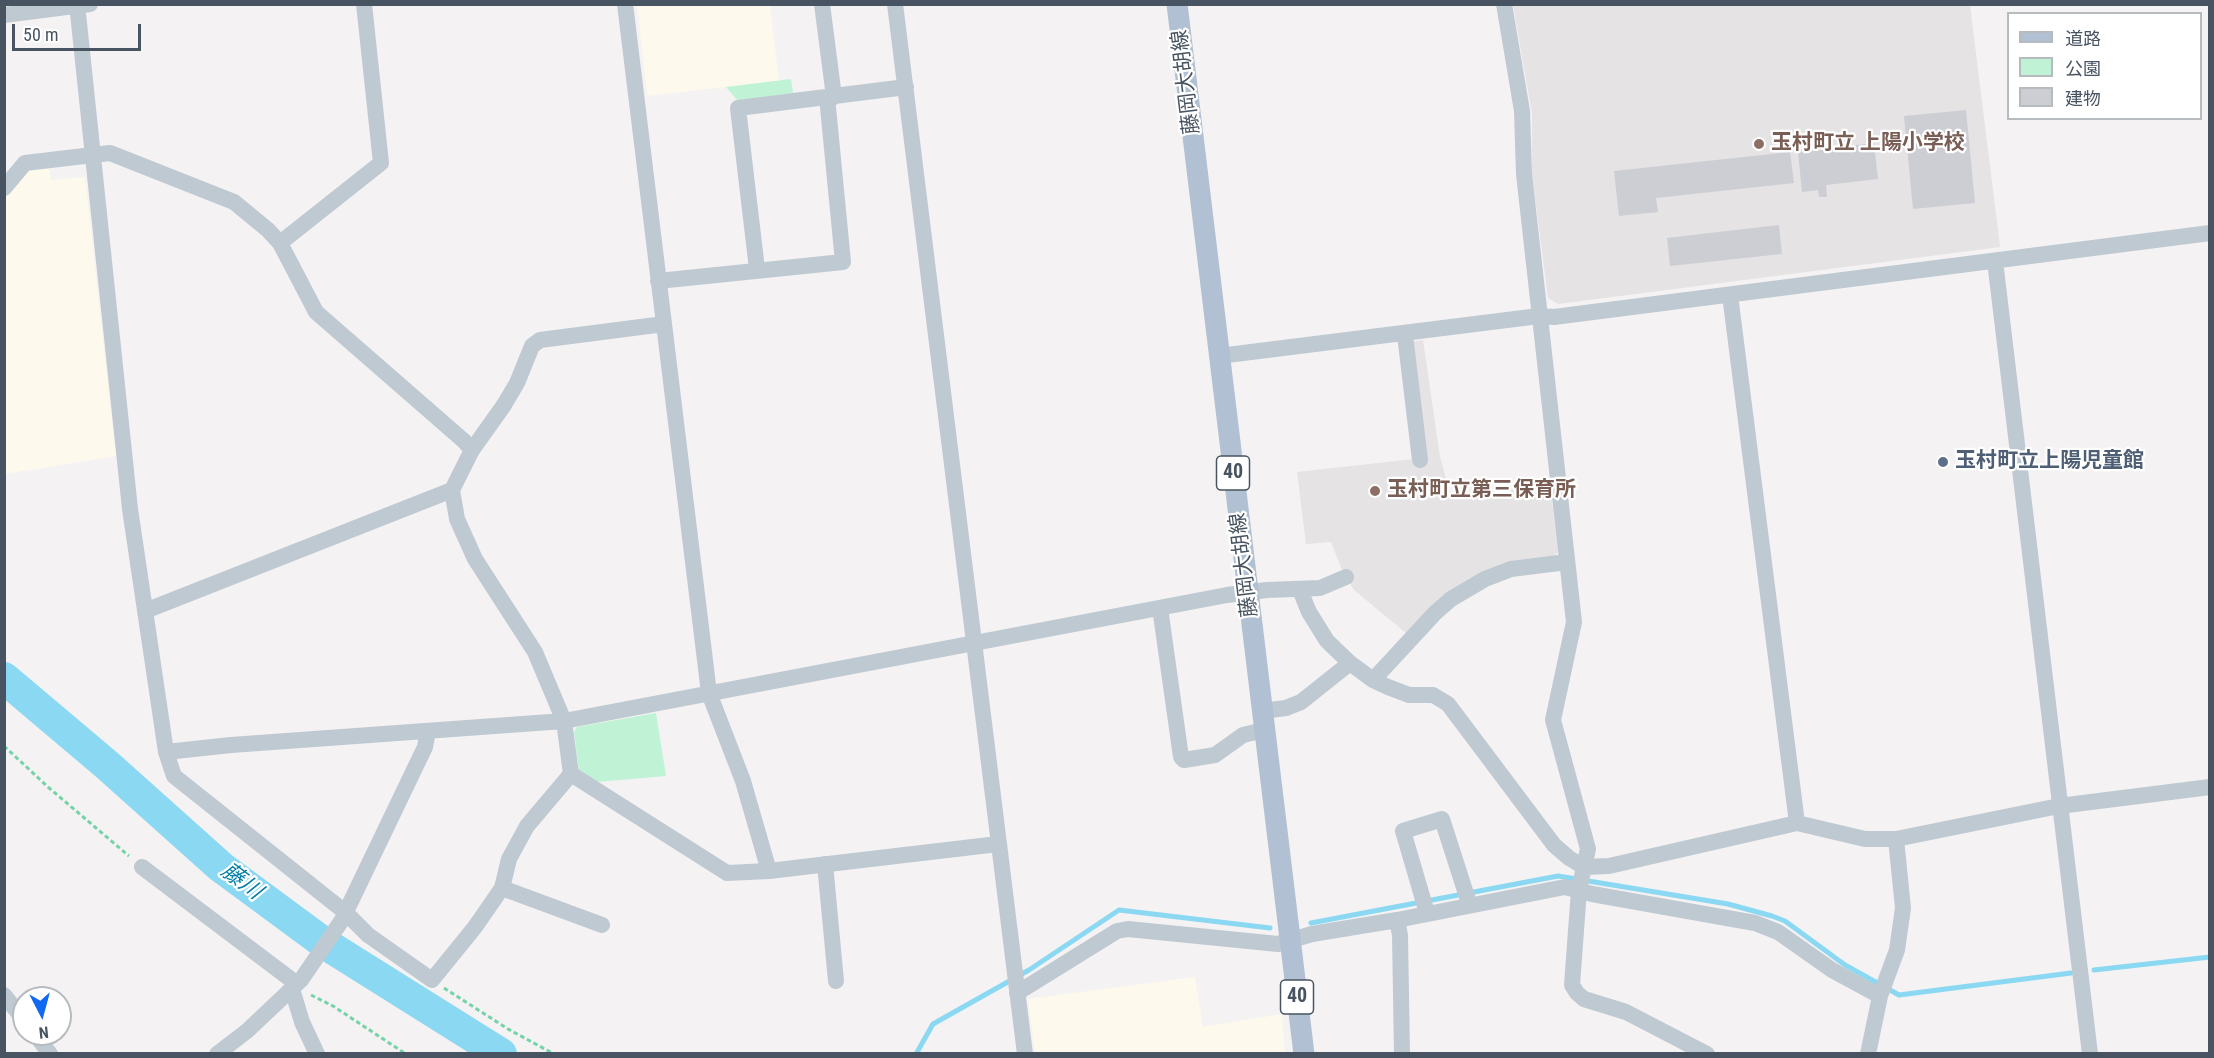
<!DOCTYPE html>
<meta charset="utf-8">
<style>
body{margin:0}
#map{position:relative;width:2214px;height:1058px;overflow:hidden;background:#f4f2f2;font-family:"Roboto Condensed","Noto Sans JP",sans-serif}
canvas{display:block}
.frame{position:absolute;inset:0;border:6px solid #485461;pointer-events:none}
.legend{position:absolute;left:2007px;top:12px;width:195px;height:108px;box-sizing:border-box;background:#fff;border:2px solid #b6bbc0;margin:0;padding:8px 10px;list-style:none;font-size:18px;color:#485461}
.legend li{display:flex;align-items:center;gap:12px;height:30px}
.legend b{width:30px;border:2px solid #b6bbc0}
.north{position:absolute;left:12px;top:986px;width:60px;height:60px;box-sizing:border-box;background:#fff;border:2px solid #b6bbc0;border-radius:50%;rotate:174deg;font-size:16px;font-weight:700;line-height:24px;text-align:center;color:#485461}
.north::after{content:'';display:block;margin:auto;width:21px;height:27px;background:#1069f0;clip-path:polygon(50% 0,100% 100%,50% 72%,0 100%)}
.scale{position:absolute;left:12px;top:24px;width:129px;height:27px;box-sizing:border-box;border:3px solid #485461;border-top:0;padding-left:8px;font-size:18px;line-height:21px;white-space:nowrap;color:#485461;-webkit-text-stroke:4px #fff;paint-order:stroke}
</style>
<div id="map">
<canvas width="2214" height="1058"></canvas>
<div class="frame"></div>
<ul class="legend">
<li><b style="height:8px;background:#b1c0d2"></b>道路</li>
<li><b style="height:16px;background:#c0f3d5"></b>公園</li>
<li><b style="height:16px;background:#ccced4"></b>建物</li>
</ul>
<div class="north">N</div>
<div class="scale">50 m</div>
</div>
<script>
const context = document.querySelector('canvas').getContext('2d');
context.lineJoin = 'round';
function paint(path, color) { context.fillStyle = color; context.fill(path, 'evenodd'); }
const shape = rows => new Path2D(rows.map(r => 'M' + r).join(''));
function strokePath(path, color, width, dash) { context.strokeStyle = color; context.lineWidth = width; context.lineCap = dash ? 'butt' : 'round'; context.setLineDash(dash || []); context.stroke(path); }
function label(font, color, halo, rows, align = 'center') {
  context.font = font + ' "Roboto Condensed","Noto Sans JP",sans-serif'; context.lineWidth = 4.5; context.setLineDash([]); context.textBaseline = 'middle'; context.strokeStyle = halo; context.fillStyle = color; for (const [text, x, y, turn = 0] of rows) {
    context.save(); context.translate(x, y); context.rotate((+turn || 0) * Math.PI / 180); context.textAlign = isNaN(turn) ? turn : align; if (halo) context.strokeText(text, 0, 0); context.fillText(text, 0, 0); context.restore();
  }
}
const commercial = shape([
 [637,5,770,5,779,81,647,96],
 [49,166,51,180,85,177,116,456,5,474,5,198,29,169],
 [1195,977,1203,1027,1282,1014,1285,1053,1035,1053,1028,999]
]);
const education = shape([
 [1513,5,1970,5,2000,247,1558,304,1548,298,1532,175,1532,114],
 [1423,340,1440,457,1451,496,1550,485,1558,552,1554,557,1506,566,1406,633,1354,590,1342,570,1331,542,1306,544,1297,472,1414,459,1399,343]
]);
const green = shape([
 [791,79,793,93,738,101,726,87],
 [656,713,666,776,597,782,579,771,574,732,577,727]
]);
const stream = shape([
 [1311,923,1558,876,1728,904,1772,916,1785,921,1845,965,1899,995,2071,973],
 [2094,970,2210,957],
 [916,1054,933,1024,1029,970,1119,910,1270,928]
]);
const river = shape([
 [4,678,107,765,221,867,324,943,501,1054]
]);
const building = shape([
 [1966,110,1975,203,1913,209,1904,116],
 [1874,143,1878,179,1826,185,1827,197,1819,197,1818,190,1802,192,1798,152],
 [1790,152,1794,183,1656,198,1658,212,1619,216,1614,171],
 [1779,225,1782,254,1670,266,1667,238]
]);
const path = shape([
 [4,746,48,787,129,856],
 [444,988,508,1029,554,1054],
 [311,995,333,1006,406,1054]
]);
const minor = shape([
 [77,4,130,509,166,752,174,776,345,912,368,935,432,980,475,927,502,888,509,859,527,826,571,774],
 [625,4,709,693,743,781,769,871],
 [822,4,834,97],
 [895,4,1025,1054],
 [1504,4,1522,111,1524,174,1574,622,1553,720,1588,849,1579,890,1572,985,1577,993,1584,999,1626,1012,1707,1054],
 [4,15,90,4],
 [4,188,25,163,110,153,234,202,268,230,280,243,316,312,464,441,472,450,452,490,457,519,475,559,535,652,564,721,571,774,727,873,769,871,998,844],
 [280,243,381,163,364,4],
 [1995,261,2090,1054],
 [757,269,738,108,906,87],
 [658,281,843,262,827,97],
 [1730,295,1797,823],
 [1405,335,1420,460],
 [1219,356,1539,316,1554,317,2210,233],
 [472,450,504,405,517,383,532,346,540,340,664,324],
 [1300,590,1309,612,1327,641,1350,663,1373,680,1388,687,1409,695,1433,695,1448,704,1554,845,1569,858,1584,867,1609,866,1797,823,1865,839,1896,839,2059,806,2210,787],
 [1160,608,1181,757,1184,760,1215,755,1243,735,1264,730],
 [145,611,452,490],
 [1373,680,1435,613,1451,599,1485,579,1511,569,1567,562],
 [1262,711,1286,708,1301,702,1350,663],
 [166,752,231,745,564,721,1227,595,1267,590,1320,588,1346,577],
 [825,864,836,981],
 [142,867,297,984],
 [502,888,602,925],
 [1427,913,1403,831,1442,819,1468,900,1466,906],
 [1397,920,1400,935,1402,1054],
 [292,989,302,1022,317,1054],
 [1017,993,1117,931,1128,929,1278,944,1312,934,1397,920,1565,887,1592,894,1755,923,1778,932,1832,970,1880,996],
 [4,995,24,1020],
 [35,1034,50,1054],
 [217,1054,247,1031,301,980,342,920,425,747,428,731],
 [1868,1054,1880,996,1897,950,1903,908,1896,839]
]);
const major = shape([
 [1177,4,1304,1054]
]);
const markers = [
 [1759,144,6,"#8d6e63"],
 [1943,462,6,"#5c6f8a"],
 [1375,491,6,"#8d6e63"]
];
const shields = [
 [1233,473,33],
 [1297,997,33]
];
const shieldNames = [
 ["40",1233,473],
 ["40",1297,997]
];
const streetNames = [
 ["藤岡大胡線",1187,82,-97],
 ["藤岡大胡線",1245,565,-97]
];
const educationNames = [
 ["玉村町立 上陽小学校",1771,144],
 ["玉村町立第三保育所",1387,491]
];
const serviceNames = [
 ["玉村町立上陽児童館",1955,462]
];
const waterNames = [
 ["藤川",241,882,37]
];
paint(commercial, '#fdf9ed');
paint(education, '#e5e3e4');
paint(green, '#c0f3d5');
strokePath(stream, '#8bd8f2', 5);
strokePath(river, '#8bd8f2', 32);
paint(building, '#ccced4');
strokePath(path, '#75d3a9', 3, [4.5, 3]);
strokePath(minor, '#bfc9d2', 16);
strokePath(major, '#b1c0d2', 21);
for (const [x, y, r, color] of markers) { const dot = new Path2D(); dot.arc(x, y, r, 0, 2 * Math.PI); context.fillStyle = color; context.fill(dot); strokePath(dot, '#fff', 2); }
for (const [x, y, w] of shields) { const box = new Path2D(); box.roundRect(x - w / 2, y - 17, w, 34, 4.5); context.fillStyle = '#fff'; context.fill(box); strokePath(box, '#485461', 1.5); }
label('bold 20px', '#485461', null, shieldNames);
label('21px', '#485461', '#fff', streetNames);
label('bold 21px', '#785e54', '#fff', educationNames, 'left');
label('bold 21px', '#4e5e75', '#fff', serviceNames, 'left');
label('italic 22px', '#057fa7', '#fff', waterNames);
</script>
